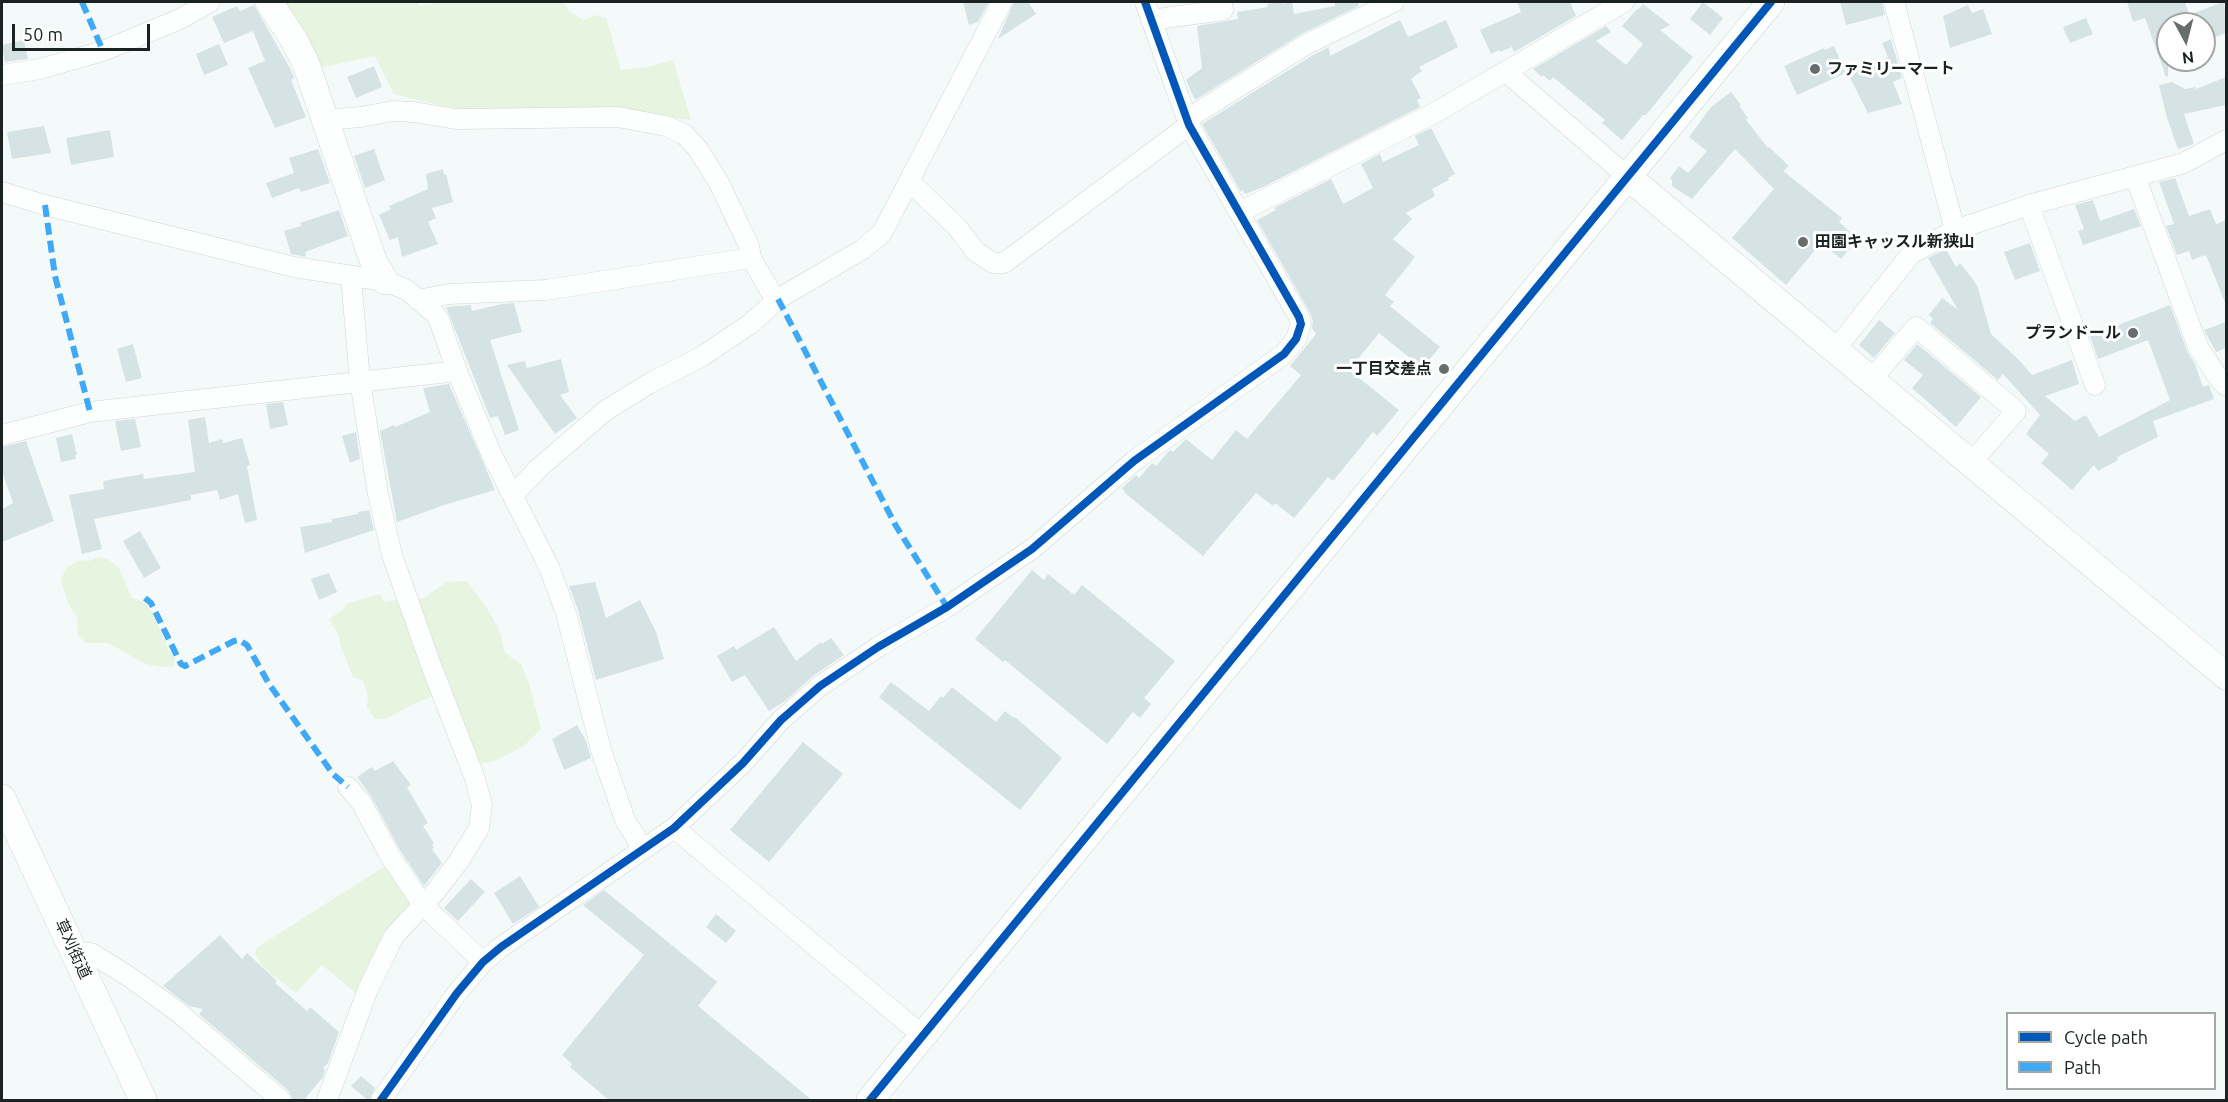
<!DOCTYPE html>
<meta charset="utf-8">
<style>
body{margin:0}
#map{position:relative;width:2228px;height:1102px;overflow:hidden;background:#f4faf9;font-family:Ubuntu,sans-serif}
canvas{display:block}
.frame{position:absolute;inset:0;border:3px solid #1a2321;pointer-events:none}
.legend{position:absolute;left:2006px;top:1012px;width:210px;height:78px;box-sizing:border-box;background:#fff;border:2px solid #a3a7a6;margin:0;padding:8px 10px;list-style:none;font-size:18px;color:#1a2321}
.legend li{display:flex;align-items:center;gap:12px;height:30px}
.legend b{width:30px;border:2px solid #a3a7a6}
.north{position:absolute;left:2156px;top:12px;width:60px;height:60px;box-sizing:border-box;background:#fff;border:2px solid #a3a7a6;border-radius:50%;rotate:173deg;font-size:16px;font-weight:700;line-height:24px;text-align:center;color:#1a2321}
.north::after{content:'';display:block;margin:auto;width:21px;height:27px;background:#666e6d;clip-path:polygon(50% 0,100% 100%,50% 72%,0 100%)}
.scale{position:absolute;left:12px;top:24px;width:138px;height:27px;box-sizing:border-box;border:3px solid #1a2321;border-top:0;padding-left:8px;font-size:18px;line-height:21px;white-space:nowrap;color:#1a2321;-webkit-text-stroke:4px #fff;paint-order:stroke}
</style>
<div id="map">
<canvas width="2228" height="1102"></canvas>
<div class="frame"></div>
<ul class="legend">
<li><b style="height:8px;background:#0057b8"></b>Cycle path</li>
<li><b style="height:8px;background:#3fa9f5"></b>Path</li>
</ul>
<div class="north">N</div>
<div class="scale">50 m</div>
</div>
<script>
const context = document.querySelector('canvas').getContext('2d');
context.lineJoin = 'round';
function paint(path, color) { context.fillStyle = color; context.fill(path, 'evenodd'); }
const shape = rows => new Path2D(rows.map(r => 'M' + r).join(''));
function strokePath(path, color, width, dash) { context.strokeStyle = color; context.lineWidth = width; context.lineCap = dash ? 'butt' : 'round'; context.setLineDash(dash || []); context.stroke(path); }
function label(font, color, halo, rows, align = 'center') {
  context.font = font + ' Ubuntu,"Noto Sans JP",sans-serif'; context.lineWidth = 6; context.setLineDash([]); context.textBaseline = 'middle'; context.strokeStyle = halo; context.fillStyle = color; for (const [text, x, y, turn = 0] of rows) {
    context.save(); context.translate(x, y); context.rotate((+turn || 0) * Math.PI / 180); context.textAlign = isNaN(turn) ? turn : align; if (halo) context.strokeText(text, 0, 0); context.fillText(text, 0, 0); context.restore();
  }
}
const green = shape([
 [281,2,417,2,418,6,445,2,563,2,569,11,584,20,595,15,606,18,621,70,648,67,673,60,691,120,617,110,468,112,394,94,375,56,319,68],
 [99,557,109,560,119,568,132,598,144,602,152,611,168,649,175,658,174,666,164,667,146,664,108,643,86,643,78,636,77,618,68,603,61,581,65,569,79,560,89,561],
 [467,581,490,613,500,632,505,653,521,664,529,683,541,729,524,746,497,760,476,765,446,691,411,705,388,718,375,719,367,707,368,697,363,680,353,677,343,652,338,634,329,619,344,609,346,604,380,594,384,602,395,600,403,603,426,597,446,582],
 [387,865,412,905,359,996,322,965,296,993,264,968,255,955,256,948]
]);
const building = shape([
 [963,2,989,2,978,22,969,25],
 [1014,2,1028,2,1036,14,998,39],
 [1281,2,1282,4,1292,2,1294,14,1335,6,1335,2,1358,2,1359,6,1301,34,1195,100,1186,80,1202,68,1197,26,1238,19,1237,12,1268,7,1267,4],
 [1517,2,1570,2,1576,16,1514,52,1512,47,1500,52,1499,50,1491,54,1480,30,1521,12],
 [1703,2,1723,18,1710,35,1690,19],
 [1840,2,1882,2,1885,15,1846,25],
 [2127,2,2185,2,2189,15,2223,2,2226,13,2226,33,2204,41,2204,24,2168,24,2168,76,2166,77,2145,18,2133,22],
 [1643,4,1670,25,1660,30,1693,57,1646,115,1643,115,1622,140,1602,123,1605,120,1553,77,1550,81,1543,75,1542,77,1533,69,1606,26,1611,32,1596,41,1626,65,1643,44,1622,26,1637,9,1638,10],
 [254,5,291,70,294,78,291,80,306,117,275,128,248,68,265,61,253,31,224,43,212,17,237,6,240,11],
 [1968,5,1972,13,1983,9,1992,34,1950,48,1943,16],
 [2086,18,2093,34,2070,43,2063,27],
 [1400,20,1408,37,1446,20,1458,47,1419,67,1422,71,1411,79,1421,98,1417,100,1420,107,1263,187,1245,194,1243,190,1241,192,1202,124,1313,55,1329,47,1330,56],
 [1891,39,1902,78,1893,82,1902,104,1868,113,1848,74,1888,57,1882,43],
 [24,40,28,59,5,62,2,45],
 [219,44,228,65,204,75,196,54],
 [1834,46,1846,73,1797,95,1784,66,1824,48,1825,50],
 [374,66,382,87,356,98,347,77],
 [2226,77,2226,105,2184,114,2194,144,2178,149,2167,118,2159,85,2172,82,2185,89,2196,87,2196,89],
 [1731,92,1741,105,1739,106,1748,118,1746,120,1768,148,1769,147,1789,166,1783,171,1842,218,1839,222,1858,239,1841,259,1821,243,1786,285,1732,238,1774,189,1735,149,1692,199,1672,186,1672,180,1670,178,1679,166,1688,173,1707,151,1689,137,1711,107],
 [44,126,51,153,12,159,7,132],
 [1431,128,1455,174,1448,178,1449,180,1432,189,1435,196,1406,213,1412,219,1393,239,1415,257,1385,295,1394,302,1390,306,1440,347,1422,368,1379,333,1349,370,1399,410,1377,436,1373,432,1333,481,1328,477,1294,518,1275,503,1273,506,1256,493,1203,556,1126,494,1122,488,1136,475,1139,478,1152,463,1156,466,1169,451,1171,450,1173,452,1186,439,1212,460,1236,430,1247,439,1301,375,1290,366,1316,334,1312,328,1313,321,1309,311,1257,220,1276,210,1274,208,1331,179,1343,204,1373,188,1361,164,1380,154,1383,162,1419,145,1415,136],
 [110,130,114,157,71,165,66,138],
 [318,149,330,183,301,192,299,188,272,198,266,183,294,173,289,158],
 [374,149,385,180,365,188,354,156],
 [443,169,444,175,446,174,453,202,432,208,436,218,428,222,438,244,402,257,398,237,390,240,379,215,391,209,389,206,428,189,426,174],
 [2175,178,2189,216,2210,209,2216,224,2226,220,2226,305,2206,255,2192,260,2189,251,2177,255,2166,226,2174,224,2159,182],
 [2093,200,2100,221,2134,209,2141,226,2083,245,2078,231,2084,229,2075,205],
 [339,210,348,236,305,252,306,257,291,254,284,231,301,226,300,223],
 [2030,243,2040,271,2015,280,2004,252],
 [1946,249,1956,267,1960,263,1977,285,1991,334,2017,358,2032,375,2072,360,2079,384,2045,396,2075,421,2086,415,2099,437,2170,400,2148,340,2098,359,2090,336,2170,305,2187,351,2195,364,2203,387,2209,385,2214,399,2153,421,2158,437,2117,457,2118,460,2098,471,2094,465,2072,490,2041,463,2049,454,2026,434,2040,415,2003,374,1998,380,1930,323,1933,319,1929,315,1942,298,1958,310,1928,258],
 [514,303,522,332,490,340,519,430,505,435,498,416,490,418,446,307,471,305,472,311,502,304],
 [1879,320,1895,333,1874,358,1859,345],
 [2226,322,2226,348,2216,352,2204,330],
 [133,344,142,378,126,382,117,349],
 [1917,344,1981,397,1956,427,1912,388,1923,375,1904,360],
 [561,359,569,392,560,395,577,418,555,434,507,365,525,361,527,368],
 [449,384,495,490,444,505,397,522,380,431,394,425,395,427,430,412,423,388],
 [283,402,288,425,270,429,266,404],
 [205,417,209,443,222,439,223,443,242,438,250,465,247,466,257,520,245,523,238,494,220,500,217,490,191,495,191,500,94,519,102,549,82,554,69,495,104,489,103,481,143,474,144,479,195,472,188,420],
 [135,419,141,447,121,451,115,421],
 [356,432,360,459,350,463,342,436],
 [72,434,77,455,75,455,76,459,61,462,56,438],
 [26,441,54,521,2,542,2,509,13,503,2,471,2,447],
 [369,510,374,530,305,553,300,527,332,522,332,519,358,514,358,512],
 [140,531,161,568,144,578,123,541],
 [1032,570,1044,580,1048,574,1074,595,1082,585,1175,661,1144,698,1151,704,1140,718,1133,712,1107,744,1005,660,1003,662,975,639],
 [329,573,337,592,319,600,311,579],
 [595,582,606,618,640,600,656,632,664,659,596,680,578,610,569,586],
 [774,627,796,661,821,642,822,644,831,638,844,655,813,676,785,701,769,711,745,675,732,682,717,656,734,646,736,650],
 [891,682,929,711,941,696,943,698,952,687,996,722,1005,711,1014,718,1015,717,1062,758,1020,810,879,697],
 [577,725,586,741,591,758,564,770,552,739],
 [803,742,843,774,769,862,730,830],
 [393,761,411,785,407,787,428,823,423,826,434,843,432,844,434,848,432,849,442,863,424,886,400,850,371,796,357,777,372,767,375,771],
 [520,876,539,907,513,924,494,893],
 [471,879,485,892,458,921,444,908],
 [604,890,717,982,698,1006,813,1101,610,1101,570,1067,572,1064,562,1055,644,955,583,905],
 [716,914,736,931,726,943,706,927],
 [220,935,242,959,247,953,277,981,275,983,307,1011,310,1007,339,1032,328,1063,323,1068,325,1070,323,1077,303,1101,293,1101,289,1091,199,1014,203,1009,189,1006,163,986],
 [361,1076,375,1088,369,1101,351,1086]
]);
const street = shape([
 [1894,2,1955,230],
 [1151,20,1223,10,1222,2],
 [1506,72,1628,177],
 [2,75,40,69,103,51,180,19,210,2],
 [1187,119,1307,44,1394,2],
 [325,120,361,117,393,111,414,112,456,119,618,117,666,126,684,134,698,149,719,183,749,246,751,258],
 [2135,176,2198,347,2220,380,2226,386],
 [909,181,1002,2],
 [2,192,45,205,294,267,385,281,407,290,435,314,439,320,457,371,491,453,549,567,566,613,601,750,625,820,643,849],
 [2029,205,2095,385],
 [1240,212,1438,111,1624,2],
 [418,300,449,294,546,290,751,258,776,301],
 [1835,350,1911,254,1955,230,2029,205,2184,163,2226,140],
 [1871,380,1916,327,2016,411,1971,463],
 [2,435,90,412,457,371],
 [513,495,540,467,605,411,650,383,701,357,750,324,778,299,863,249,882,233,909,181,957,227,975,251,993,263,1004,263,1189,125],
 [348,787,361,802,390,856,423,905,483,962],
 [674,828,923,1036],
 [74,953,91,953,128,976,178,1012,281,1100],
 [327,1100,368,989,394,936,435,892,459,861,479,828,482,805,474,776,431,665,392,555,378,494,360,381,351,277],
 [381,1100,457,993,483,962,501,947,674,828,743,763,781,720,820,686,878,647,947,607,1032,549,1134,461,1284,354,1296,339,1301,324,1299,317,1189,125,1145,2]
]);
const secondary = shape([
 [269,2,294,40,306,64,374,263,385,281],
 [1628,177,2226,676],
 [2,798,143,1100],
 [870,1100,1771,2]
]);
const quiet = shape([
 [82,2,103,51],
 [45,205,55,276,90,412],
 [778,299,896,526,947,607],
 [145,598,151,603,181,664,185,666,234,641,239,640,247,645,269,684,333,774,348,787]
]);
const cycleway = shape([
 [381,1100,457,993,483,962,501,947,674,828,743,763,781,720,820,686,878,647,947,607,1032,549,1134,461,1284,354,1296,339,1301,324,1299,317,1189,125,1145,2],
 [870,1100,1771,2]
]);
const markers = [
 [1815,69,6,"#666e6d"],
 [1803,242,6,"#666e6d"],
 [2133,333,6,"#666e6d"],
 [1444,369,6,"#666e6d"]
];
const poiNames = [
 ["ファミリーマート",1827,69],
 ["田園キャッスル新狭山",1815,242],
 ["プランドール",2121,333,"right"],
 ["一丁目交差点",1432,369,"right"]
];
const streetNames = [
 ["草刈街道",73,949,65]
];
paint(green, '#e6f4e0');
paint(building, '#d5e3e4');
strokePath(street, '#d0d7d5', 21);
strokePath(secondary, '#d0d7d5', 28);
strokePath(street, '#fdfefe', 20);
strokePath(secondary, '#fdfefe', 27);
strokePath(quiet, '#3fa9f5', 6, [12, 6]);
strokePath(cycleway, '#0057b8', 8);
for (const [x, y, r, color] of markers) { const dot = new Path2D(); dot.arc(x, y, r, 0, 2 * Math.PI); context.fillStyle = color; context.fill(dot); strokePath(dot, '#fff', 2); }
label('bold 16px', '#1a2321', '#fff', poiNames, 'left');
label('16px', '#1a2321', '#fff', streetNames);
</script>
